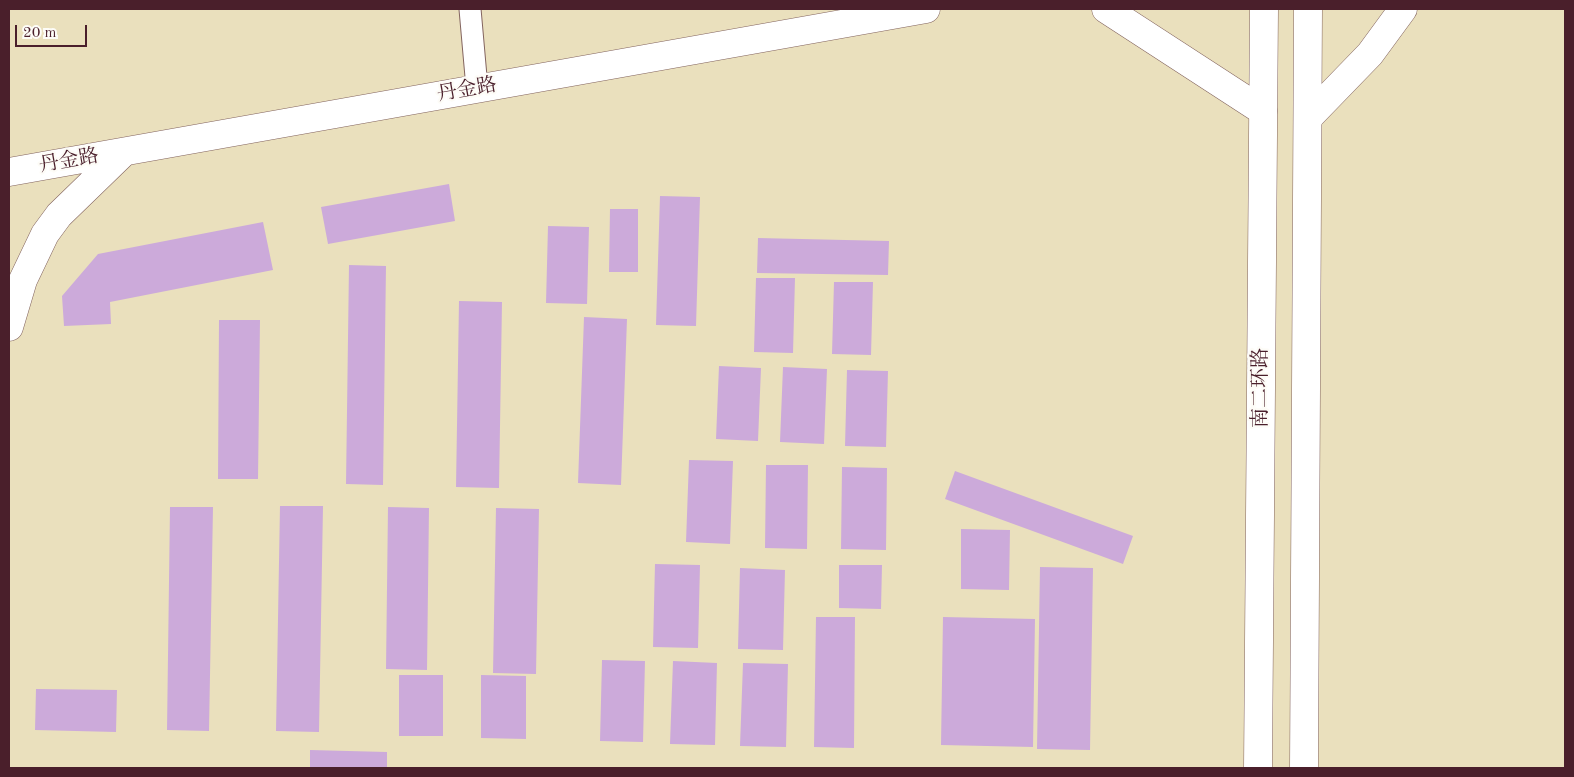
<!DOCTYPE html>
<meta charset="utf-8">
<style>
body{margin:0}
#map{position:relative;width:1574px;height:777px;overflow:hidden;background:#eae0bd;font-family:"Old Standard TT",serif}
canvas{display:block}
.frame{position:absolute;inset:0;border:10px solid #4a1f2b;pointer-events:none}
.scale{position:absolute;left:15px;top:25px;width:72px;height:22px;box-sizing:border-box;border:2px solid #4a1f2b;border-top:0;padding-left:6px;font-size:15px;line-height:18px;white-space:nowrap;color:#4a1f2b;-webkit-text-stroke:4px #fdfcf7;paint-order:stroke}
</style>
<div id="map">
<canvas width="1574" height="777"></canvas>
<div class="frame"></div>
<div class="scale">20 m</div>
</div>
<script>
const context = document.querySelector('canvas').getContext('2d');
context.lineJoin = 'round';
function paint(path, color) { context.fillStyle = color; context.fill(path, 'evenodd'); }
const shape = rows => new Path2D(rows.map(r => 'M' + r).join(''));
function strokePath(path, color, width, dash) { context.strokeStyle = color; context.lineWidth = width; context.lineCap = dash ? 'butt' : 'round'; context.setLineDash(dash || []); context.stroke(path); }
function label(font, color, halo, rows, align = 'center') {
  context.font = font + ' "Old Standard TT","Noto Serif SC",serif'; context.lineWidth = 4.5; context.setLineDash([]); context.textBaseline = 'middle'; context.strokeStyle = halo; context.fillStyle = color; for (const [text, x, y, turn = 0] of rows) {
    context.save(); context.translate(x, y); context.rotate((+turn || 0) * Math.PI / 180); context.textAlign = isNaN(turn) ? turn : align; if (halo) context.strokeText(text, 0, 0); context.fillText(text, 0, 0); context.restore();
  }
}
const building = shape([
 [449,184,455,221,328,244,321,207],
 [660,196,700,197,696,326,656,325],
 [610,209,638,209,638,272,609,272],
 [263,222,273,270,110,302,111,324,64,326,62,296,98,254],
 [548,226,589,227,587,304,546,303],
 [758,238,889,241,888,275,757,273],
 [349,265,386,266,383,485,346,484],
 [756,278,795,278,793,353,754,352],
 [834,282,873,282,871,355,832,354],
 [459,301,502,302,499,488,456,487],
 [584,317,627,319,621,485,578,483],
 [219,320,260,320,258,479,218,479],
 [719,366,761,368,758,441,716,439],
 [783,367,827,369,824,444,780,442],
 [847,370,888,371,886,447,845,446],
 [689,460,733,461,730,544,686,542],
 [766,465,808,465,807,549,765,548],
 [842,467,887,468,886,550,841,549],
 [955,471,1133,536,1123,564,945,499],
 [280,506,323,506,319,732,276,731],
 [170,507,213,507,209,731,167,730],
 [388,507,429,508,427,670,386,669],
 [496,508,539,509,536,674,493,673],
 [961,529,1010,530,1009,590,961,589],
 [655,564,700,565,698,648,653,647],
 [839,565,882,565,881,609,839,608],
 [1040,567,1093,568,1090,750,1037,749],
 [740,568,785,570,783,650,738,649],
 [816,617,855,617,854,748,814,747],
 [943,617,1035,619,1033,747,941,745],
 [602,660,645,661,643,742,600,741],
 [673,661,717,663,715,745,670,744],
 [743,663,788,664,786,747,740,746],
 [399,675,443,675,443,736,399,736],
 [481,675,526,676,526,739,481,738],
 [36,689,117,690,116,732,35,730],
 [310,750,387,752,387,768,310,768]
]);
const minor = shape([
 [470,9,477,88]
]);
const secondary = shape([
 [1106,9,1263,111],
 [1308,118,1370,54,1403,9],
 [9,172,926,9],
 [9,327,23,280,45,234,59,215,124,152]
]);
const primary = shape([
 [1258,768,1264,9],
 [1304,768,1308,9]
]);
const streetNames = [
 ["丹金路",467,90,-10],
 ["丹金路",69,161,-10],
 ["南二环路",1261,388,-90]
];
paint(building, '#ccaada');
strokePath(minor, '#82635e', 23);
strokePath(secondary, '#82635e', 29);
strokePath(primary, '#82635e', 29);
strokePath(minor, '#fff', 21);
strokePath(secondary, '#fff', 28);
strokePath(primary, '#fff', 28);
label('20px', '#4a1f2b', '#fdfcf7', streetNames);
</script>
